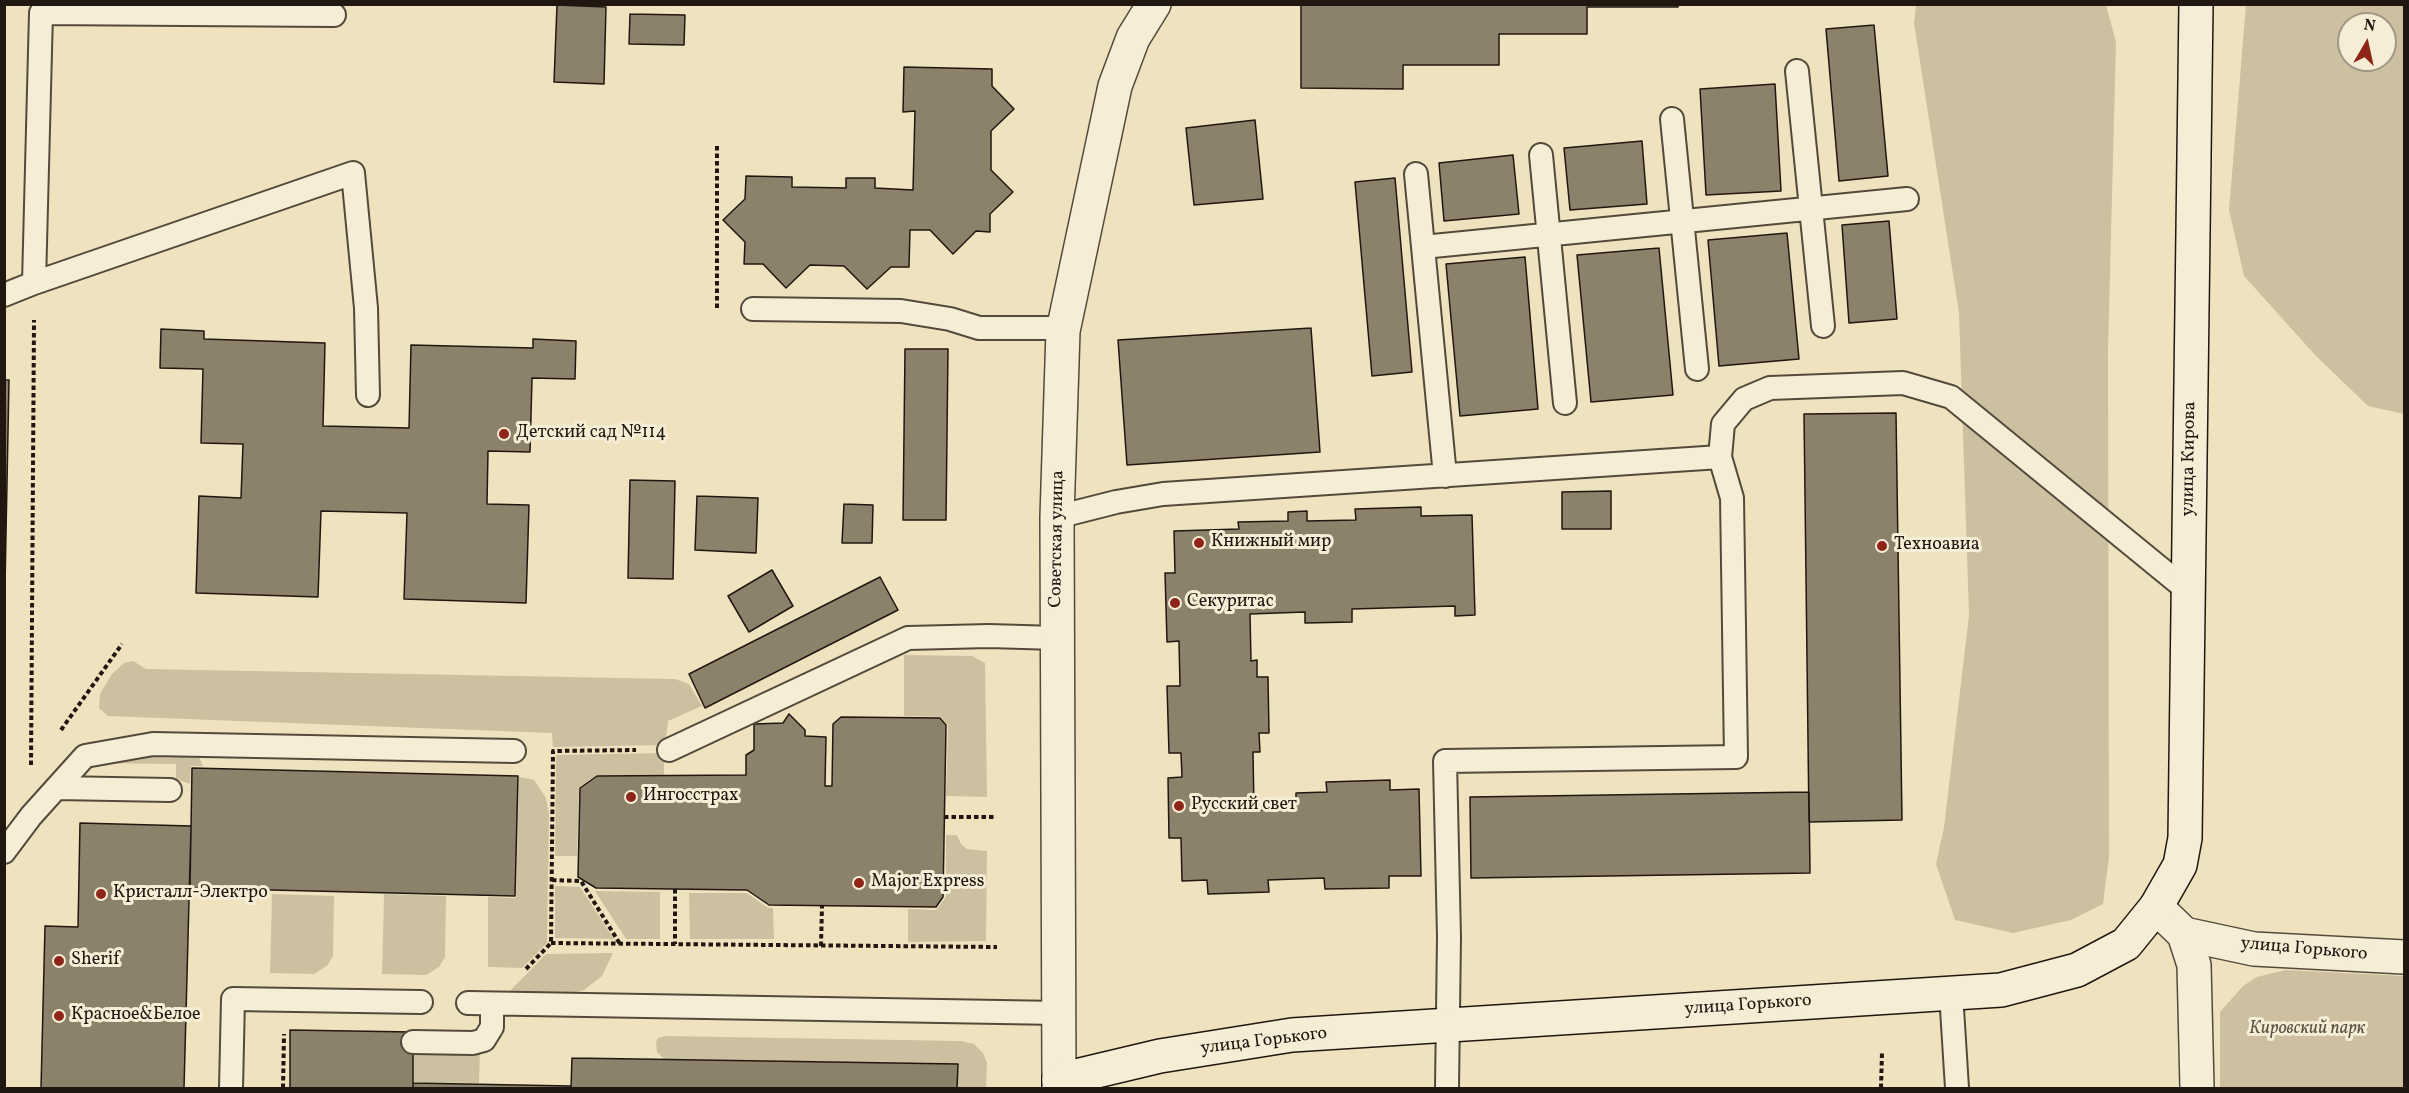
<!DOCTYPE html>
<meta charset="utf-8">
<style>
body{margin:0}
#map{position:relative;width:2409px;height:1093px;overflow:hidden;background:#efe3bf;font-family:Vollkorn,serif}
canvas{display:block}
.frame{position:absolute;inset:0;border:6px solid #211711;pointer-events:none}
.north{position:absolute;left:2337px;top:12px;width:60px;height:60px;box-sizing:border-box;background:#f5edd5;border:2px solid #a09787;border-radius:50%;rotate:9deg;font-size:16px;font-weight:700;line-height:24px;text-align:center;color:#211711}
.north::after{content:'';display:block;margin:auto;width:21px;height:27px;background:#8f2418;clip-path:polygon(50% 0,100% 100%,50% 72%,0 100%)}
</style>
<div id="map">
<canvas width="2409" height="1093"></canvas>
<div class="frame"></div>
<div class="north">N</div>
</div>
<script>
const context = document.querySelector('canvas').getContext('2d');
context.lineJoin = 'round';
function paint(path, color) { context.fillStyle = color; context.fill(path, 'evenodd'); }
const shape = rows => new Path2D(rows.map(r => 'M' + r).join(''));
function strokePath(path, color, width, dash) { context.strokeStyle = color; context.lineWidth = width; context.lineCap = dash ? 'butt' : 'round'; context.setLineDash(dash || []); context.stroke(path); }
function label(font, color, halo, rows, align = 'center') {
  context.font = font + ' Vollkorn,serif'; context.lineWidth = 6; context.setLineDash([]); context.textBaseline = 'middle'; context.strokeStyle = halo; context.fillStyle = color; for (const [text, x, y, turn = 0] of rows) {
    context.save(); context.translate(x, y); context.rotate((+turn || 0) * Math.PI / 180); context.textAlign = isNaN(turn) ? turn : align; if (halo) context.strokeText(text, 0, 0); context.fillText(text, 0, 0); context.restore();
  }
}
const green = shape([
 [1916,5,2106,5,2116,42,2108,351,2109,857,2103,904,2071,920,2013,933,1955,920,1936,864,1944,827,1969,615,1959,313,1914,23],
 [2246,5,2404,5,2404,414,2368,406,2316,356,2244,276,2229,210],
 [2349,24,2385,24,2385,60,2349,60],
 [904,655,972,656,985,663,987,797,946,796,948,725,941,717,904,716],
 [133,661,146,669,675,679,689,684,702,706,668,721,665,745,553,747,552,733,108,716,99,708,100,694,112,674,124,663],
 [150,748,197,753,203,766,191,766,190,784,176,779,176,764,87,763],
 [664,753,664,775,597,775,579,787,577,856,555,856,556,755],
 [519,777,534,780,546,798,549,813,547,943,522,968,488,967,488,897,516,898],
 [946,835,957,835,961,844,967,849,987,851,986,941,908,942,908,909,936,910,946,897],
 [555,886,580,887,614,939,555,938],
 [595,891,660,892,660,939,626,939],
 [689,893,747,893,768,908,773,908,774,939,690,939],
 [272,894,334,896,333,956,327,966,314,974,270,973],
 [384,894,446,896,445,957,439,967,426,975,382,974],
 [613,953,602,976,584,990,565,995,505,996,546,954],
 [2285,970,2404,976,2404,1088,2220,1088,2220,1012,2243,986,2257,977],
 [666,1036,961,1041,974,1044,983,1053,987,1063,986,1088,957,1088,957,1064,664,1059,657,1052,656,1042,658,1038],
 [414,1047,480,1048,479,1083,414,1082]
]);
const building = shape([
 [1301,4,1678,4,1678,7,1587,7,1587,34,1499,34,1499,65,1403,65,1403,89,1301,88,1301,4],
 [557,5,606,7,604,84,554,82,557,5],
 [630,14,685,15,684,45,629,44,630,14],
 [1874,25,1888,176,1839,181,1826,29,1874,25],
 [904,67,992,69,992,86,1014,109,991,131,991,170,1013,192,990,214,990,232,976,231,953,254,930,230,910,230,909,267,891,267,867,289,844,266,810,265,786,288,763,264,744,264,745,242,723,220,745,199,746,176,792,177,792,187,846,188,846,178,875,178,875,188,913,190,915,111,903,112,904,67],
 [1775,84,1781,191,1706,195,1700,89,1775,84],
 [1255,120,1263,199,1194,205,1186,128,1255,120],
 [1642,141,1647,204,1570,210,1564,148,1642,141],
 [1513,155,1519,214,1444,221,1439,163,1513,155],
 [1395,178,1412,372,1372,376,1355,182,1395,178],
 [1889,221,1897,319,1849,323,1842,225,1889,221],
 [1787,233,1799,359,1719,366,1708,240,1787,233],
 [1659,248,1673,395,1591,402,1577,255,1659,248],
 [1525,257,1538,409,1460,416,1446,264,1525,257],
 [1311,328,1320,452,1127,465,1118,340,1311,328],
 [161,329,204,331,204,339,325,343,323,426,409,428,411,345,533,348,533,339,576,341,575,379,532,378,530,452,488,451,487,504,529,505,526,603,404,599,407,513,321,511,318,597,196,593,199,496,241,498,243,444,201,443,203,369,160,368,161,329],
 [905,349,948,349,946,520,903,520,905,349],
 [4,380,9,380,4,638,4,380],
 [1896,413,1902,820,1809,822,1804,414,1896,413],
 [630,480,675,481,673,579,628,578,630,480],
 [1611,491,1611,529,1562,529,1562,492,1611,491],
 [697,496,758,498,756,553,695,550,697,496],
 [844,504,873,505,872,543,842,543,844,504],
 [1421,507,1421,516,1472,515,1475,615,1455,616,1455,606,1352,609,1352,622,1305,623,1305,612,1250,614,1251,661,1257,660,1257,677,1268,677,1269,733,1259,733,1260,752,1253,752,1254,810,1273,810,1272,802,1296,801,1296,793,1327,792,1326,782,1390,780,1390,790,1419,789,1421,876,1389,876,1389,888,1325,889,1324,878,1268,880,1269,892,1208,894,1207,880,1182,881,1181,838,1169,838,1168,778,1182,777,1181,753,1169,753,1167,686,1180,686,1179,641,1167,642,1165,573,1175,573,1174,531,1239,529,1238,522,1288,521,1288,512,1307,511,1307,521,1356,520,1355,509,1421,507],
 [772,570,793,606,749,632,728,596,772,570],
 [880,577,898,610,705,708,689,674,880,577],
 [789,714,805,730,805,736,826,737,825,786,832,786,833,724,841,717,940,718,946,725,943,897,936,907,769,905,747,890,596,888,578,877,580,788,597,776,746,775,746,755,754,750,754,724,783,723,789,714],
 [192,768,518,776,515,896,190,888,192,768],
 [1809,792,1810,873,1471,878,1470,797,1809,792],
 [80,823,191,826,184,1088,41,1088,45,926,78,927,80,823],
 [290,1030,413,1032,413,1088,290,1088,290,1030],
 [572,1058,958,1064,957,1088,571,1088,572,1058],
 [413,1083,571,1086,571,1088,413,1088,413,1083]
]);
const path = shape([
 [717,146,717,308],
 [61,730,122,644],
 [31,765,34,320],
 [944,817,994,817],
 [552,880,581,881,620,944],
 [675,889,675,944],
 [551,943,997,947],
 [821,946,822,906],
 [526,969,551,943,553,751,636,750],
 [283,1088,284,1034],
 [1881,1088,1882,1052]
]);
const lane = shape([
 [1797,71,1823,326],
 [1672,119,1697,369],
 [1541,155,1565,403],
 [1416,174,1423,247,1907,199],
 [1423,247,1445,476],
 [34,283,353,173,366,308,368,395],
 [4,295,34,283,41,13,334,15],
 [753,309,901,311,950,319,979,328,1064,328],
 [1057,517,1116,502,1163,494,1720,457,1723,424,1744,399,1770,388,1903,383,1951,397,2187,590],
 [669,750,908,638,989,636,1057,638],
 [57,788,170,790],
 [4,852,31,816,85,756,153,744,514,751],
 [1951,993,1957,1088],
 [468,1003,1059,1013],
 [413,1042,473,1043,484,1040,492,1027,492,1004],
 [231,1088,233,999,421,1002],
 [1447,1088,1449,937,1445,761,1736,757,1732,498,1720,457]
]);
const street = shape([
 [2156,907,2184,934,2254,949,2404,957],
 [2184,934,2194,965,2197,1088],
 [1059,1080,1057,517,1063,331,1115,86,1133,38,1154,4]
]);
const secondary = shape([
 [1059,1088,1059,1080,1160,1056,1292,1035,2001,990,2077,970,2126,944,2156,907,2180,865,2185,838,2196,4]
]);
const markers = [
 [504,434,6,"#8f2418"],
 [1199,543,6,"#8f2418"],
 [1882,546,6,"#8f2418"],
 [1175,603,6,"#8f2418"],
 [631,797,6,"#8f2418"],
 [1179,806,6,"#8f2418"],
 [859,883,6,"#8f2418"],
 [101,894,6,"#8f2418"],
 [59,961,6,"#8f2418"],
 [59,1016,6,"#8f2418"]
];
const poiNames = [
 ["Детский сад №114",516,434],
 ["Книжный мир",1211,543],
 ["Техноавиа",1894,546],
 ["Секуритас",1187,603],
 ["Ингосстрах",643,797],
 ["Русский свет",1191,806],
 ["Major Express",871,883],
 ["Кристалл-Электро",113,894],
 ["Sherif",71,961],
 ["Красное&Белое",71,1016]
];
const streetNames = [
 ["улица Кирова",2190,459,-89],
 ["Советская улица",1058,539,-89],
 ["улица Горького",2304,950,5],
 ["улица Горького",1748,1006,-4],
 ["улица Горького",1264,1042,-7]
];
const parkNames = [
 ["Кировский парк",2307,1030]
];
paint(green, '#ccc0a1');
paint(building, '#8c816b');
strokePath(building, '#211711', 1.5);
strokePath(lane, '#544a3c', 26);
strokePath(street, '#544a3c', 36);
strokePath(secondary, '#211711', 36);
strokePath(path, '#211711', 4, [4.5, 3]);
strokePath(lane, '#f5edd5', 22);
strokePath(street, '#f5edd5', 33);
strokePath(secondary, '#f5edd5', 33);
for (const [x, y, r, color] of markers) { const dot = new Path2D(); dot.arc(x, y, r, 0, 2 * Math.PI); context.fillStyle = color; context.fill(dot); strokePath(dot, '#f5edd5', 2); }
label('18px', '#211711', '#f5edd5', poiNames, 'left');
label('18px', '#211711', '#f5edd5', streetNames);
label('italic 18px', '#5d5243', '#f5edd5', parkNames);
</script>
